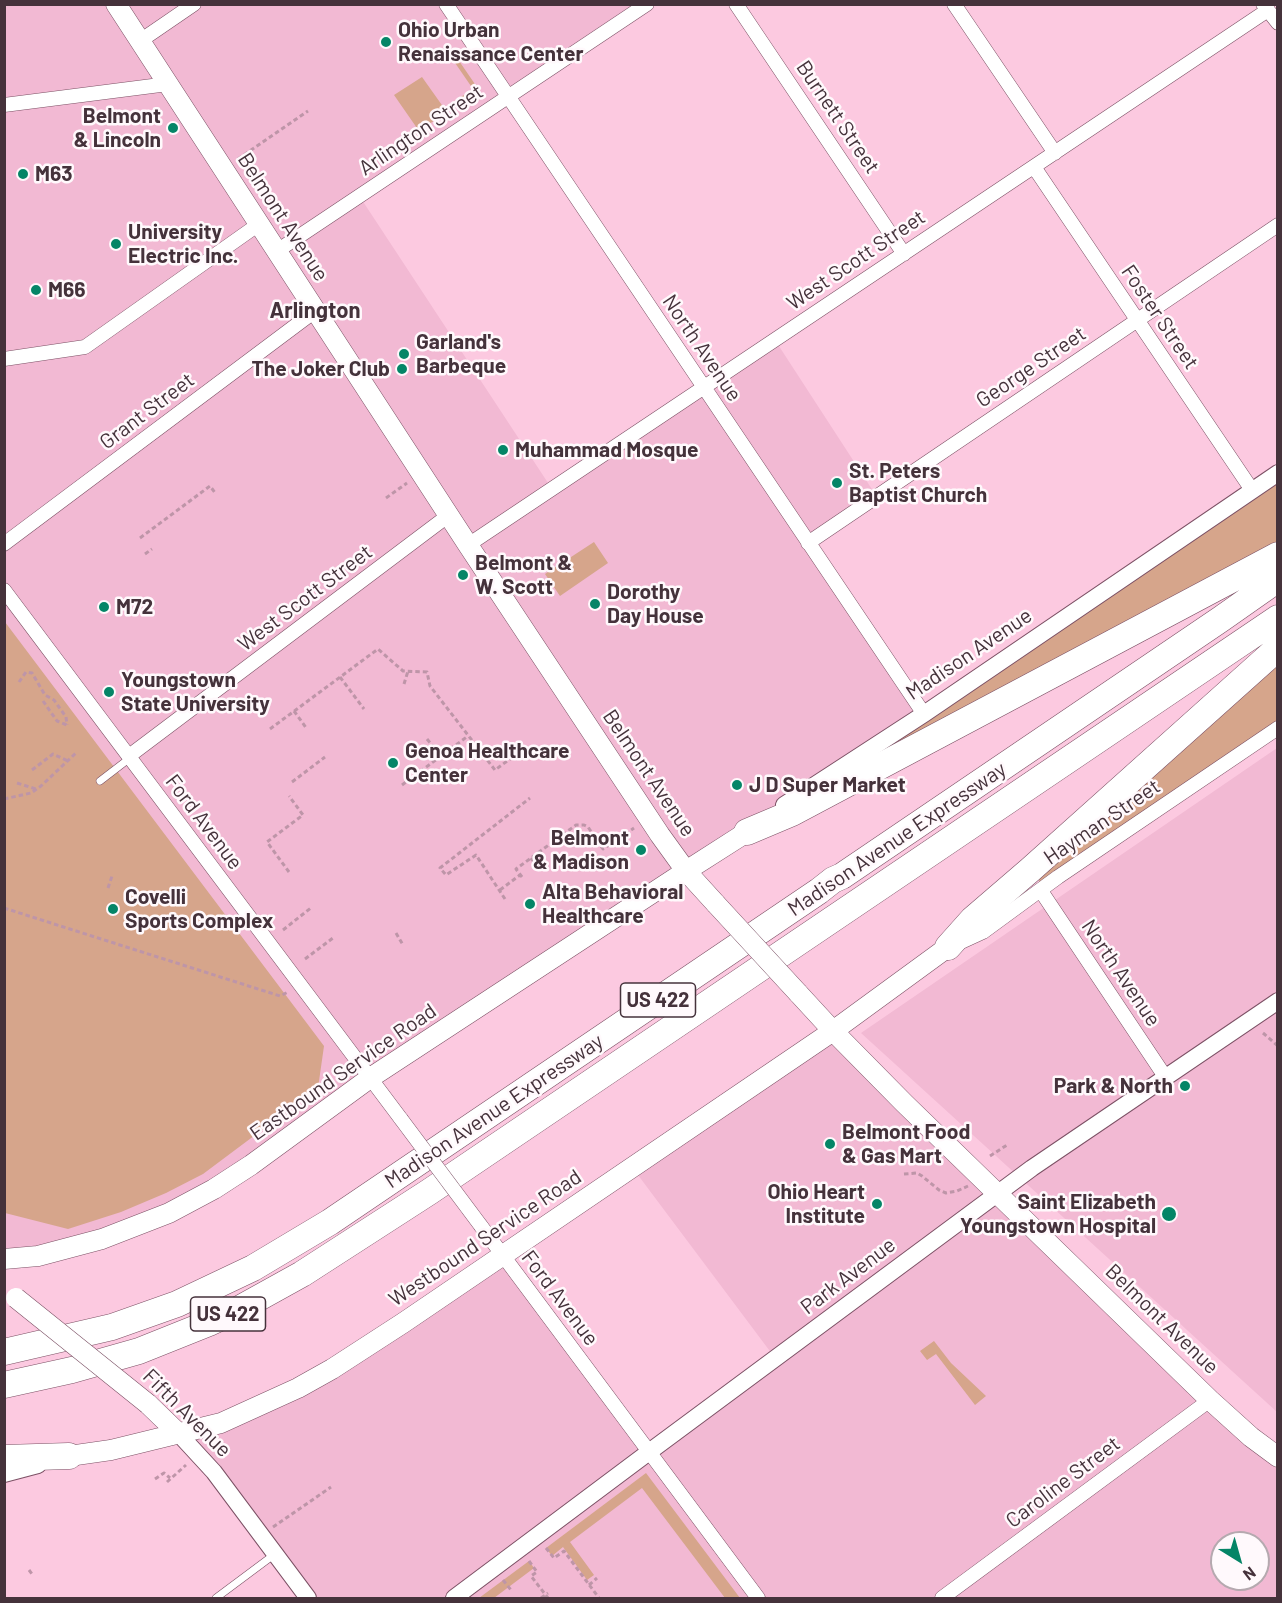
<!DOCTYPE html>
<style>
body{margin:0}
#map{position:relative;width:1282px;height:1603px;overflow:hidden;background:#fcc9e0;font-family:Barlow,sans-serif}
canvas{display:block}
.frame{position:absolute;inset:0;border:6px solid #45323b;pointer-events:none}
.north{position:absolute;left:1210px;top:1531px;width:60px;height:60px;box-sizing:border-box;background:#fff9fc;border:2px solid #b5a9af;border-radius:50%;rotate:143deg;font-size:16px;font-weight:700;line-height:24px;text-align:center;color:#45323b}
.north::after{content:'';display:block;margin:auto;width:21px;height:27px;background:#058567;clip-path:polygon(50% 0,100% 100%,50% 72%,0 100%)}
</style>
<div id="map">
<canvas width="1282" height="1603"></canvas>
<div class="frame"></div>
<div class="north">N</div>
</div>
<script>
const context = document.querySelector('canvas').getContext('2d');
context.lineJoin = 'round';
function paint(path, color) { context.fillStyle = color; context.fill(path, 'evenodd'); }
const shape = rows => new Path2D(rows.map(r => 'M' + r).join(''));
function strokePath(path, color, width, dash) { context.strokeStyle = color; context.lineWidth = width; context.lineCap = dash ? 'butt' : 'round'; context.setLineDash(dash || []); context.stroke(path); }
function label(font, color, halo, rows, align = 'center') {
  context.font = font + ' Barlow,sans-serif'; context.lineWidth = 5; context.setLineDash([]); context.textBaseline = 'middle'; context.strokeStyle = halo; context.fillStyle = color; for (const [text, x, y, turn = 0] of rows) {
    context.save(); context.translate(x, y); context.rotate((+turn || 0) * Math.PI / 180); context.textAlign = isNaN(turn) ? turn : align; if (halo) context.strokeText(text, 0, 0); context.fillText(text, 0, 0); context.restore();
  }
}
const built = shape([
 [5,5,647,5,360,197,552,489,775,340,877,497,809,543,924,714,169,1213,5,1259],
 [1277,748,1277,1412,861,1033],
 [833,1031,1277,1457,1277,1598,308,1598,179,1434,298,1388,502,1255,649,1451,775,1358,632,1167],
 [1222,1543,1258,1543,1258,1579,1222,1579]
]);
const green = shape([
 [455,55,479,90,419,131,394,95,422,77,444,108,473,89,451,57],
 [1277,473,1277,555,788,802],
 [594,542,608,563,560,596,545,574],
 [5,622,324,1046,318,1088,203,1174,166,1193,121,1212,68,1229,5,1213],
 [1277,648,1277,728,1041,891,1039,880,1031,870],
 [934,1341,951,1363,986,1396,975,1405,936,1354,927,1360,920,1351],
 [646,1473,740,1598,725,1598,642,1488,570,1542,594,1575,587,1580,563,1547,552,1556,546,1548],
 [529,1561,534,1568,494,1598,479,1598]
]);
const path = shape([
 [238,159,308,111],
 [386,498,407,483],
 [140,538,210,486,216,494],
 [145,554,152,549],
 [340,677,364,709],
 [19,682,26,672,32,673,45,695,54,700,66,717,67,725],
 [404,684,408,671],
 [43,701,57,721,67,725],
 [294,711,307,729],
 [270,729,378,649,403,671,427,672,430,686,495,770,522,750],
 [427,739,441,756],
 [32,770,53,754,68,761],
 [292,782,325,757],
 [17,783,36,789],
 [402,785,468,736],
 [4,799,31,793,41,786,77,752],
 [531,858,540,870],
 [289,872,267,842,303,815,289,796],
 [522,877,516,869,576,825,584,825,588,827,603,849,634,828],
 [108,888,112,876],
 [500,890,520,875],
 [505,899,476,855,446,875,440,868,530,798],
 [4,908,280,996,288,992],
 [283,930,312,907],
 [396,933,403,945],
 [305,959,333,938],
 [1263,1033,1278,1046],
 [990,1156,1007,1145],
 [904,1174,917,1173,922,1176,939,1190,946,1193,957,1191,968,1186],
 [155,1479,164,1473,170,1478],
 [167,1482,186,1465],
 [273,1527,331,1487],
 [546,1548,554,1558,564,1551,599,1598],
 [529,1561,537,1572,531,1576,548,1598],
 [29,1570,32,1574],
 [503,1580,511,1590],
 [589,1585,597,1578],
 [541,1598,548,1593]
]);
const service = shape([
 [100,781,130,758],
 [216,1598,275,1554]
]);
const minor = shape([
 [446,4,924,714],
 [736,4,904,254],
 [954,4,1055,153],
 [1263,4,1278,23],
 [140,41,194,4],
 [4,105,168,84],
 [1034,167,1252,490],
 [277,251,647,4],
 [4,359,85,347,259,224],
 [808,543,1278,225],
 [4,544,315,311],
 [468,545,1268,10],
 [4,590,401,1119],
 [129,756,449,515],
 [1041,891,1166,1078],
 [959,943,983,932,1058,877,1278,728],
 [481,1226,758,1598],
 [942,1598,1210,1400]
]);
const tertiary = shape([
 [784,805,924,714,1278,473],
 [179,1434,214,1472,308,1598],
 [4,1474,38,1465],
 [454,1598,649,1452,1032,1168,1278,1001]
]);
const secondary = shape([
 [116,4,468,545,660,835,686,871,716,904],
 [798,993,833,1031,904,1103,1210,1400,1251,1437,1278,1457],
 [4,1259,38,1256,102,1239,169,1213,214,1189,251,1165,370,1078,686,871,747,832],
 [148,1404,179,1434],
 [69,1456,111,1450,221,1423,298,1388,332,1369,403,1323,833,1031,948,947]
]);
const motorway = shape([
 [747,832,792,813,1278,555],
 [948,947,973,919,1030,870,1278,648],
 [4,1352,112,1327,177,1304,253,1268,330,1222,819,891,833,880,842,876,1221,619,1278,579],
 [4,1385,72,1370,139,1351,209,1323,237,1310,302,1274,429,1192,1278,618],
 [4,1458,69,1456]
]);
const minorBridge = shape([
 [401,1119,481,1226]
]);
const secondaryBridge = shape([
 [716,904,798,993],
 [16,1298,148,1404]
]);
const markers = [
 [386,42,6,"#058567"],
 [173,128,6,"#058567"],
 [23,174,6,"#058567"],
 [116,244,6,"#058567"],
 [36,290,6,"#058567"],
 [404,354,6,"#058567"],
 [402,369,6,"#058567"],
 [503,450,6,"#058567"],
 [837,483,6,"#058567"],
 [463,575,6,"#058567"],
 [595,604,6,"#058567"],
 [104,607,6,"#058567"],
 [109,692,6,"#058567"],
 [393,763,6,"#058567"],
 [737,785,6,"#058567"],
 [641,850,6,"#058567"],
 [530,904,6,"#058567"],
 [113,909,6,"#058567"],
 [1185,1086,6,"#058567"],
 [830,1144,6,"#058567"],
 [877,1204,6,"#058567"],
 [1169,1214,8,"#058567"]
];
const shields = [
 [658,1000,75],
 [228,1314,75]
];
const shieldNames = [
 ["US 422",658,1000],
 ["US 422",228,1314]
];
const poiNames = [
 ["Ohio Urban",398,30],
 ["Renaissance Center",398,54],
 ["Belmont",161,116,"right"],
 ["& Lincoln",161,140,"right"],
 ["M63",35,174],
 ["University",128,232],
 ["Electric Inc.",128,256],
 ["M66",48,290],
 ["Garland's",416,342],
 ["Barbeque",416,366],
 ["The Joker Club",390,369,"right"],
 ["Muhammad Mosque",515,450],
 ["St. Peters",849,471],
 ["Baptist Church",849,495],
 ["Belmont &",475,563],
 ["W. Scott",475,587],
 ["Dorothy",607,592],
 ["Day House",607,616],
 ["M72",116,607],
 ["Youngstown",121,680],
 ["State University",121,704],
 ["Genoa Healthcare",405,751],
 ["Center",405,775],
 ["J D Super Market",749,785],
 ["Belmont",629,838,"right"],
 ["& Madison",629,862,"right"],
 ["Alta Behavioral",542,892],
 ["Healthcare",542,916],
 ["Covelli",125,897],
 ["Sports Complex",125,921],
 ["Park & North",1173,1086,"right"],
 ["Belmont Food",842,1132],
 ["& Gas Mart",842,1156],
 ["Ohio Heart",865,1192,"right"],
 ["Institute",865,1216,"right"],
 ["Saint Elizabeth",1156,1202,"right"],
 ["Youngstown Hospital",1156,1226,"right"]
];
const streetNames = [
 ["Burnett Street",838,117,56],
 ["Arlington Street",421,130,-34],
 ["Belmont Avenue",283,217,57],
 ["West Scott Street",856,260,-34],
 ["Foster Street",1160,317,56],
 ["North Avenue",702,348,56],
 ["George Street",1031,367,-34],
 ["Grant Street",147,411,-37],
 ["West Scott Street",305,598,-37],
 ["Madison Avenue",969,654,-34],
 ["Belmont Avenue",649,773,56],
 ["Ford Avenue",204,822,53],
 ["Hayman Street",1102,822,-34],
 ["Madison Avenue Expressway",897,839,-34],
 ["North Avenue",1121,973,56],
 ["Eastbound Service Road",343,1072,-35],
 ["Madison Avenue Expressway",494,1111,-34],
 ["Westbound Service Road",485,1238,-34],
 ["Park Avenue",848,1276,-37],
 ["Ford Avenue",560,1298,53],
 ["Belmont Avenue",1162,1319,44],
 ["Fifth Avenue",187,1413,45],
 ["Caroline Street",1063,1482,-37]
];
const neighbourhoodNames = [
 ["Arlington",315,311]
];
paint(built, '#f2b9d3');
paint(green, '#d6a58b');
strokePath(service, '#7c5165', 8);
strokePath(minor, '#7c5165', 15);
strokePath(tertiary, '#7c5165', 18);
strokePath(secondary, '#7c5165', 21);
strokePath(motorway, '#7c5165', 27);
strokePath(path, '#be95a8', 3, [4.5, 3]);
strokePath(service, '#fff', 7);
strokePath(minor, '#fff', 14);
strokePath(tertiary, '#fff', 16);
strokePath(secondary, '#fff', 20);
strokePath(motorway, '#fff', 26);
strokePath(minorBridge, '#7c5165', 15, []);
strokePath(secondaryBridge, '#7c5165', 21, []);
strokePath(minorBridge, '#fff', 14);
strokePath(secondaryBridge, '#fff', 20);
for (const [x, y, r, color] of markers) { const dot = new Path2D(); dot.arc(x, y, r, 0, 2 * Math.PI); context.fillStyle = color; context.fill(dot); strokePath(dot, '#fff9fc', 2); }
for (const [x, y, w] of shields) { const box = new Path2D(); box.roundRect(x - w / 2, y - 17, w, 34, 4.5); context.fillStyle = '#fff9fc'; context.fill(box); strokePath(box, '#45323b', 1.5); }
label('bold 20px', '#45323b', null, shieldNames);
label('bold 21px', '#45323b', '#fff9fc', poiNames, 'left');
label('21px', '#45323b', '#fff9fc', streetNames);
label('bold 22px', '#45323b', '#fff9fc', neighbourhoodNames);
</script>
